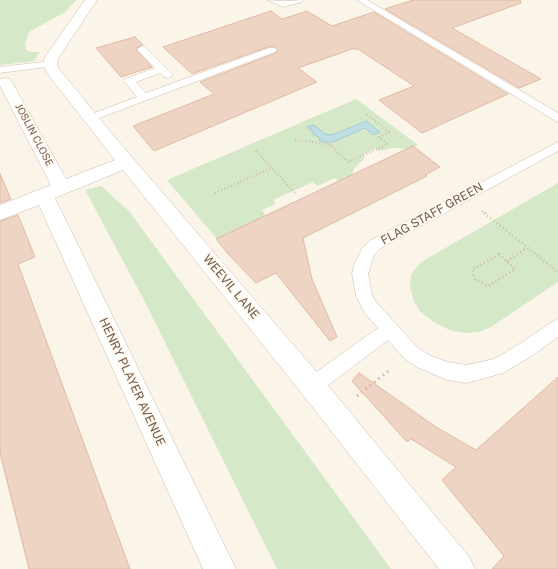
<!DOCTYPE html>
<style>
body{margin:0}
canvas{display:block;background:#fbf4e9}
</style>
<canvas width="558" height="569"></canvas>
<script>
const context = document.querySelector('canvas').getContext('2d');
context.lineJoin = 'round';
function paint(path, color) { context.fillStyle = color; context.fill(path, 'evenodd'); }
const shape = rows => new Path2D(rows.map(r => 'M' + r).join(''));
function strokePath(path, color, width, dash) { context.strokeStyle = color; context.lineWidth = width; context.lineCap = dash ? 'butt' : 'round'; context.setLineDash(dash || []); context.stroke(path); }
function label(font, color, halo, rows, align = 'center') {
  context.font = font + ' "Public Sans",sans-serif'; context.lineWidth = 3.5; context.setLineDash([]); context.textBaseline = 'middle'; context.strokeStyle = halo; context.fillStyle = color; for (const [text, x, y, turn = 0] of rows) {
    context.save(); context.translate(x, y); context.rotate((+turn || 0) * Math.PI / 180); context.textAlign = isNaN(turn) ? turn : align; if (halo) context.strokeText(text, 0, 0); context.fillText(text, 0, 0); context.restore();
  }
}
const green = shape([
 [0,0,76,0,65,12,29,32,25,44,26,50,31,52,40,52,34,61,0,65],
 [356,99,418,145,409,149,393,148,379,151,376,148,362,155,365,158,355,167,350,179,364,205,335,178,317,186,313,182,273,200,276,204,262,210,266,216,217,239,167,180],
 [558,183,558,282,491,327,479,332,467,333,452,331,433,322,419,310,414,301,410,287,411,275,418,265,423,261],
 [101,186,129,211,391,569,277,569,145,302,85,190]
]);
const water = shape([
 [366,121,380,132,373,135,365,128,331,143,320,141,319,137,312,134,313,132,307,127,314,125,325,134,332,135,366,121]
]);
const building = shape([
 [413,0,520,0,521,3,452,28,541,79,519,88,385,9,413,0],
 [271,11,282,19,307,11,332,26,374,12,508,94,422,133,379,100,414,86,358,49,352,49,298,68,317,82,154,151,133,126,214,94,200,82,276,53,278,50,275,46,268,47,192,74,163,47,271,11],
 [135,37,143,45,136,48,136,50,152,67,121,77,96,48,135,37],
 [413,146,440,167,425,175,427,176,303,238,312,279,337,337,330,341,276,273,256,283,228,254,216,239,413,146],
 [0,174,11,199,0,203,0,174],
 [18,215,35,257,18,264,130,569,29,569,0,453,0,221,18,215],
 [359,373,436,427,476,450,558,377,558,569,492,569,504,556,442,480,456,467,411,439,407,442,352,381,359,373]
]);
const pathFar2 = shape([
 [295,140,329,144,348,162,388,144,379,137,389,132,366,114],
 [256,151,295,193],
 [215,193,272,168],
 [482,211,486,214]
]);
const pathFar1 = shape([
 [484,213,558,272],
 [499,254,515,269,488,286,475,279,472,270,499,254],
 [507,261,527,248]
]);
const path = shape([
 [357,396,391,369]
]);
const lane = shape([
 [268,0,284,1,303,0,302,2,283,7,268,0],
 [357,0,367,0,558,113,558,122,554,120,357,0],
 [142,46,145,47,173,75,168,78,164,77,160,73,136,82,146,93,269,48,275,48,277,50,275,52,94,120,86,120,84,118,86,116,137,97,124,81,125,79,155,68,137,49,142,46],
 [50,61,54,62,55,64,54,66,0,73,0,67,50,61],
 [558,142,558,151,381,248,374,255,368,274,372,295,376,302,417,347,429,355,447,362,467,365,494,359,521,343,552,322,558,319,558,337,533,355,503,373,467,383,447,380,417,367,405,359,388,340,319,392,312,395,305,392,303,386,305,380,378,328,364,312,356,296,352,274,355,262,363,247,371,240,558,142]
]);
const street = shape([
 [85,0,97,0,59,57,57,64,59,69,113,135,321,377,470,558,475,569,439,569,303,395,123,170,55,198,236,569,203,569,39,205,0,220,0,205,51,185,0,86,0,79,5,78,10,79,12,82,66,179,115,160,47,73,43,64,45,57,85,0]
]);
const farStreetnames = [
 ["JOSLIN CLOSE",34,135,62]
];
const streetNames = [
 ["FLAG STAFF GREEN",432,214,-29],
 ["WEEVIL LANE",231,287,50],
 ["HENRY PLAYER AVENUE",132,382,65]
];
paint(green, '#d5e8c8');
paint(water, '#bedee3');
strokePath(water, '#a5cdd4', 1);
paint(building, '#eed4c2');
strokePath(building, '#e0bba4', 1);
strokePath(lane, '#ccbcaf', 1);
strokePath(street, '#ccbcaf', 1);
strokePath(pathFar2, '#d3b7a5', 2, [1, 2.5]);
strokePath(pathFar1, '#d3b7a5', 2.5, [1, 3]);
strokePath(path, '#d3b7a5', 3, [1.5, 4]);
paint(lane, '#fff');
paint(street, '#fff');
label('10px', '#735c4e', '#fef8ef', farStreetnames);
label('12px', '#735c4e', '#fef8ef', streetNames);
</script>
